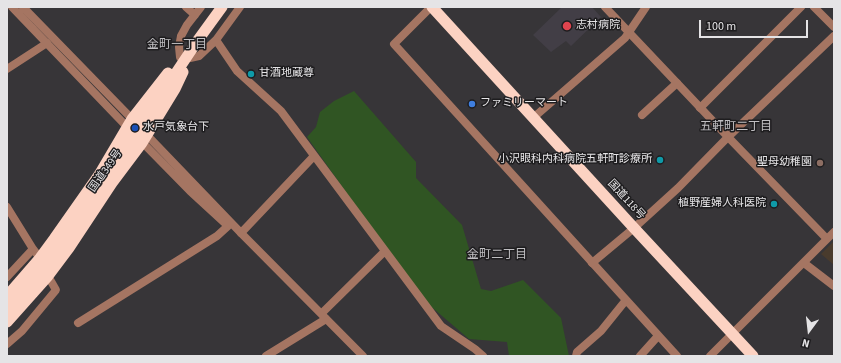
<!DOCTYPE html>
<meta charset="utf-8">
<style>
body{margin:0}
#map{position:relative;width:841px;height:363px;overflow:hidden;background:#373538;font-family:"Source Sans 3",sans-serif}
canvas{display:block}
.frame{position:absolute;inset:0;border:8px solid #e5e4e6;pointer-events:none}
.north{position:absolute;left:789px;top:311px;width:40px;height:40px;-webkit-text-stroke:3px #1e1d1f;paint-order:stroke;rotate:195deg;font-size:11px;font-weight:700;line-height:16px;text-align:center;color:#e5e4e6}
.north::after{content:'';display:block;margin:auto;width:14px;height:18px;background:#e5e4e6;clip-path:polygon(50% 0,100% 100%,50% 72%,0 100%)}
.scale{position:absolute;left:699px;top:20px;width:109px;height:18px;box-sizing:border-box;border:2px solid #e5e4e6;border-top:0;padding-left:5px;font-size:12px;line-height:14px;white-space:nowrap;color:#e5e4e6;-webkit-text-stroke:3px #1e1d1f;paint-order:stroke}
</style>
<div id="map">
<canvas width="841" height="363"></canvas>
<div class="frame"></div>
<div class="north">N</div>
<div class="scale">100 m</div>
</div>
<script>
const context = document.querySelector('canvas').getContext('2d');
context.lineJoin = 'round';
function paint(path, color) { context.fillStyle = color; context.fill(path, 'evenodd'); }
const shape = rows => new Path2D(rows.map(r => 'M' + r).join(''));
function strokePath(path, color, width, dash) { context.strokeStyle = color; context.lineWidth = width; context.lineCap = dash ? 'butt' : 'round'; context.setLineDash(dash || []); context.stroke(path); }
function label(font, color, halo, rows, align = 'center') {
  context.font = font + ' "Source Sans 3","Noto Sans JP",sans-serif'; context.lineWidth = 3; context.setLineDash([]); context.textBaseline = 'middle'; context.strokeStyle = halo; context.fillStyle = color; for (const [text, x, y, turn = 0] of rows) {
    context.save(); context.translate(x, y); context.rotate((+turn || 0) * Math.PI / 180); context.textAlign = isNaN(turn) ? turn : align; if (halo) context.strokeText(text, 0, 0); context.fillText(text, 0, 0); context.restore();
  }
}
const built = shape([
 [562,7,592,7,601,17,571,46,566,41,551,52,533,35]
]);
const education = shape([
 [834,241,834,265,821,254]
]);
const green = shape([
 [354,91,416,162,416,178,462,225,481,289,491,291,523,280,561,318,569,356,509,356,507,342,469,339,421,298,307,137,316,127,320,112,334,101]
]);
const minor = shape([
 [186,7,195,15],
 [431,7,394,44,677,356],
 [216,40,237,71,281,111,441,326,475,349,483,356],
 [180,57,179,47,181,36,187,25,201,7],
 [190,58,199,56,216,40,240,7],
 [7,69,47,43],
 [700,108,801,7],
 [642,115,677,83],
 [7,207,33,249,40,258],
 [241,233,314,156],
 [804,263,834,286],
 [7,277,33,249],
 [322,313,385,251],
 [78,323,217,236,228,226],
 [7,344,22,331,56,290,48,276],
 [266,356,326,319],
 [576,356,577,352,601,331,626,300],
 [640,356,658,336]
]);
const tertiary = shape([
 [12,7,131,131],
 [23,7,135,122],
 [605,7,728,137,827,239],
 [814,7,834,27],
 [533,118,625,38,646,7],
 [144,132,241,233,363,356],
 [139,139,190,191,227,225],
 [592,263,634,228,678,188,728,137,834,36],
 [710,356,834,232]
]);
const trunk = shape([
 [432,7,634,228,753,356],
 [7,296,40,258,54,239,99,175,132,119,168,73],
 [7,309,41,271,59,248,198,40,222,7],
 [7,322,48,276,69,248,112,183,142,143,175,89,183,72]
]);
const markers = [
 [567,26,5,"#e0444e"],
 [251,74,4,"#0f9aa8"],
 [472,104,4,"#3f7fe0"],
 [135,128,4,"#1a4fb4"],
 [660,160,4,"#0f9aa8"],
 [820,163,4,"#8d6e63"],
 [774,204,4,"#0f9aa8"]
];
const poiNames = [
 ["志村病院",576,26],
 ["甘酒地蔵尊",259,74],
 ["ファミリーマート",480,104],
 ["水戸気象台下",143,128],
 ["小沢眼科内科病院五軒町診療所",652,160,"right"],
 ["聖母幼稚園",812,163,"right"],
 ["植野産婦人科医院",766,204,"right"]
];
const streetNames = [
 ["国道349号",106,171,-55],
 ["国道118号",626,200,47]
];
const neighbourhoodNames = [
 ["金町一丁目",177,45],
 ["五軒町二丁目",736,127],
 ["金町二丁目",497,255]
];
paint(built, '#423e46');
paint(education, '#493b2d');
paint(green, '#305523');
strokePath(minor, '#a57562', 8);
strokePath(tertiary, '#a57562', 8);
strokePath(trunk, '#fcd2c2', 11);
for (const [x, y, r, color] of markers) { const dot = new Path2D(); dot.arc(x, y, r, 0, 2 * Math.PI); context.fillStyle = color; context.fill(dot); strokePath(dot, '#1e1d1f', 1.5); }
label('11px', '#e5e4e6', '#1e1d1f', poiNames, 'left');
label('11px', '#e5e4e6', '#1e1d1f', streetNames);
label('12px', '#c0bfc2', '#1e1d1f', neighbourhoodNames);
</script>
